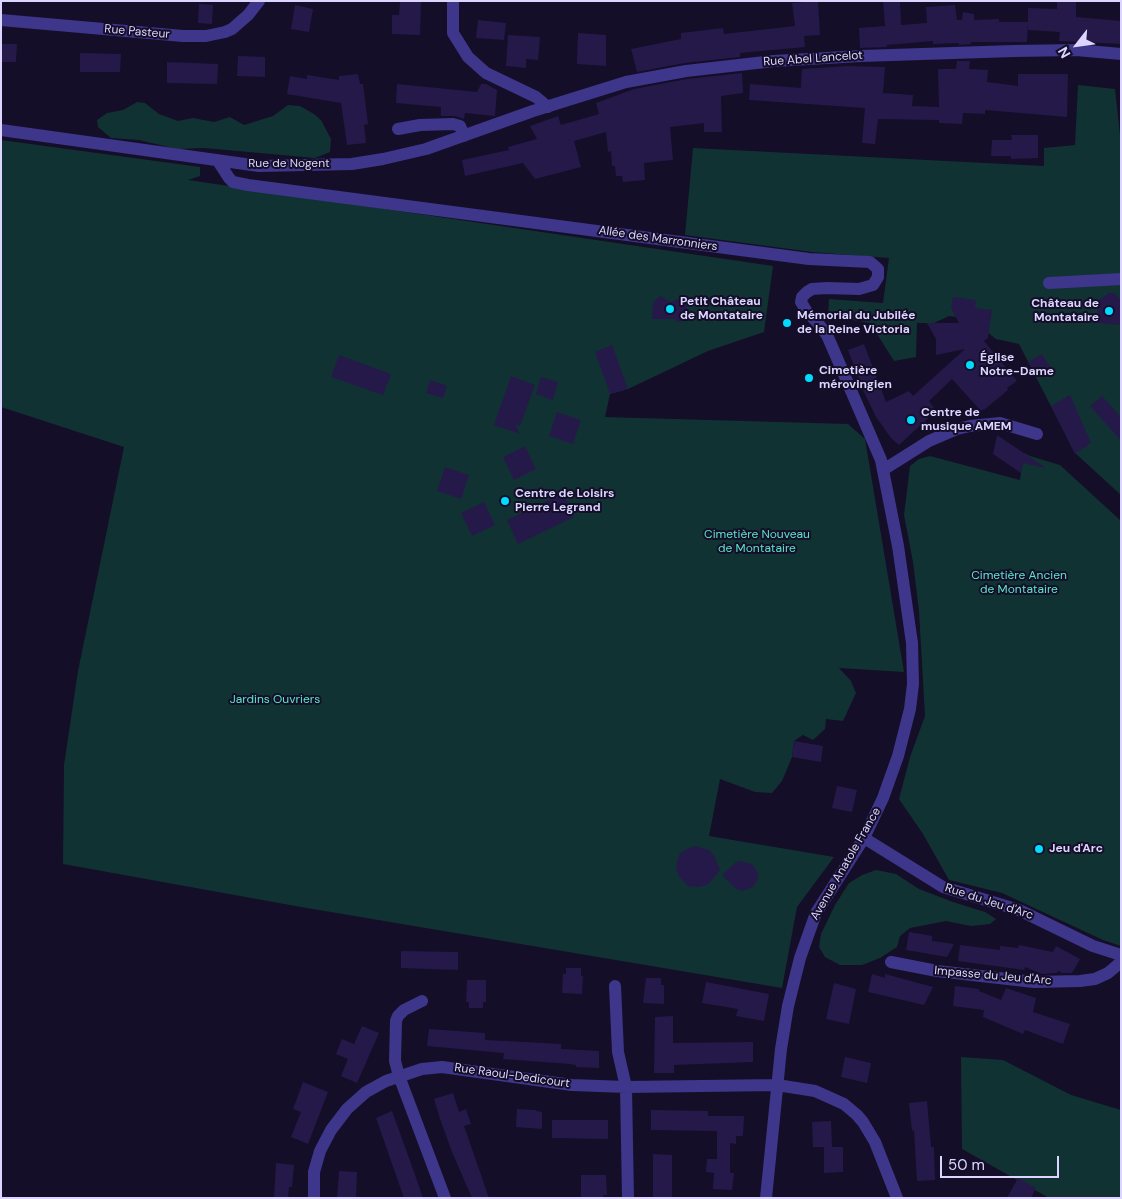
<!DOCTYPE html>
<meta charset="utf-8">
<style>
body{margin:0}
#map{position:relative;width:1122px;height:1199px;overflow:hidden;background:#140e28;font-family:"DM Sans",sans-serif}
canvas{display:block}
.frame{position:absolute;inset:0;border:2px solid #dcd5ff;pointer-events:none}
.north{position:absolute;left:1052px;top:20px;width:50px;height:50px;-webkit-text-stroke:4px #140e28;paint-order:stroke;rotate:240deg;font-size:14px;font-weight:700;line-height:20px;text-align:center;color:#dcd5ff}
.north::after{content:'';display:block;margin:auto;width:18px;height:22px;background:#dcd5ff;clip-path:polygon(50% 0,100% 100%,50% 72%,0 100%)}
.scale{position:absolute;left:940px;top:1156px;width:119px;height:22px;box-sizing:border-box;border:2px solid #dcd5ff;border-top:0;padding-left:6px;font-size:15px;line-height:18px;white-space:nowrap;color:#dcd5ff;-webkit-text-stroke:4px #140e28;paint-order:stroke}
</style>
<div id="map">
<canvas width="1122" height="1199"></canvas>
<div class="frame"></div>
<div class="north">N</div>
<div class="scale">50 m</div>
</div>
<script>
const context = document.querySelector('canvas').getContext('2d');
context.lineJoin = 'round';
function paint(path, color) { context.fillStyle = color; context.fill(path, 'evenodd'); }
const shape = rows => new Path2D(rows.map(r => 'M' + r).join(''));
function strokePath(path, color, width, dash) { context.strokeStyle = color; context.lineWidth = width; context.lineCap = dash ? 'butt' : 'round'; context.setLineDash(dash || []); context.stroke(path); }
function label(font, color, halo, rows, align = 'center') {
  context.font = font + ' "DM Sans",sans-serif'; context.lineWidth = 4; context.setLineDash([]); context.textBaseline = 'middle'; context.strokeStyle = halo; context.fillStyle = color; for (const [text, x, y, turn = 0] of rows) {
    context.save(); context.translate(x, y); context.rotate((+turn || 0) * Math.PI / 180); context.textAlign = isNaN(turn) ? turn : align; if (halo) context.strokeText(text, 0, 0); context.fillText(text, 0, 0); context.restore();
  }
}
const green = shape([
 [1078,85,1115,89,1121,145,1121,495,1075,453,1019,344,996,339,971,319,949,316,934,323,917,323,916,357,894,361,870,323,828,316,829,299,883,303,889,258,812,252,685,235,693,148,1044,166,1044,148,1075,145],
 [137,102,145,103,159,114,178,121,193,118,214,122,230,117,244,125,273,116,288,105,300,106,314,114,321,120,331,139,330,152,315,158,204,148,177,149,139,140,111,138,98,127,97,120,107,113,123,110],
 [1,140,200,167,200,176,188,180,773,266,764,332,708,351,628,389,610,394,605,417,848,424,865,439,904,672,839,668,851,681,856,693,843,721,826,719,825,729,813,740,803,735,794,741,792,757,782,781,772,793,755,792,720,779,709,836,834,857,797,907,782,988,301,907,63,864,64,765,78,671,124,447,1,407],
 [1024,453,1030,456,1060,465,1121,521,1121,946,1103,940,1002,893,949,880,923,834,899,799,910,757,925,716,919,611,913,562,904,515,910,466,919,459,930,456,1020,480],
 [876,870,896,874,919,889,953,902,985,912,996,919,990,924,971,926,946,921,910,928,900,936,897,947,880,958,862,965,840,965,825,957,819,947,821,934,835,905,849,883,862,875],
 [961,1057,1003,1060,1071,1095,1121,1110,1121,1198,1049,1198,962,1149]
]);
const building = shape([
 [818,1,820,35,804,36,805,47,740,53,740,57,685,63,637,72,631,49,681,39,681,33,723,28,724,34,795,26,792,3],
 [883,1,900,1,901,25,927,23,926,7,955,5,957,20,962,20,963,12,974,14,974,20,999,19,999,22,1028,22,1027,42,971,42,971,44,959,45,959,43,933,44,933,41,887,45,887,47,860,48,859,28,885,26],
 [1057,1,1076,1,1076,17,1121,21,1121,44,1059,41,1060,32,1028,30,1028,8,1057,9],
 [400,2,421,2,420,35,392,34,392,15,399,15],
 [199,4,213,5,212,24,198,23],
 [295,5,313,9,309,32,291,29],
 [478,20,506,23,504,40,476,38],
 [578,33,606,35,606,66,577,64],
 [508,35,540,37,538,60,526,59,526,68,506,66],
 [1,44,17,44,16,62,1,62],
 [80,53,121,54,120,72,80,72],
 [238,56,265,57,265,77,237,76],
 [957,61,970,61,969,69,988,70,987,82,1018,86,1018,74,1068,74,1067,117,985,110,985,114,963,113,962,124,939,123,939,120,878,119,875,144,862,143,865,108,749,100,750,84,801,88,802,69,847,66,885,67,883,93,913,95,912,106,939,107,938,69,956,69],
 [167,62,218,64,217,84,167,83],
 [742,73,743,93,721,96,722,132,704,132,704,123,670,127,673,160,644,163,645,180,623,182,622,176,616,176,615,166,612,166,611,151,608,152,606,132,574,141,581,167,535,179,523,163,465,176,462,160,509,150,508,147,537,139,530,126,558,116,561,125,599,114,596,103,634,89,687,79],
 [358,74,360,84,363,84,368,124,364,125,366,143,347,145,341,103,287,94,290,76,307,79,307,75,339,80,339,76],
 [397,84,477,92,481,84,486,84,497,90,495,116,465,113,464,119,455,116,441,116,441,107,396,103],
 [1011,135,1038,135,1038,158,1011,159,1011,156,991,156,992,140,1012,140],
 [1109,293,1114,293,1121,299,1121,325,1096,323,1098,301],
 [687,295,687,320,678,322,674,319,652,319,653,302,660,296,671,302],
 [953,297,976,300,975,308,992,310,988,338,984,341,1017,381,1007,388,1008,390,984,410,983,409,981,411,952,379,929,401,936,411,899,445,891,438,876,417,862,388,848,350,864,344,886,402,909,391,913,396,965,349,936,355,936,339,927,323,959,323,951,308],
 [612,345,628,389,610,394,595,352],
 [1042,354,1051,368,1037,377,1028,362],
 [339,355,391,374,383,395,331,377],
 [511,376,535,385,520,426,515,424,520,434,494,425],
 [541,377,558,382,553,400,536,394],
 [430,380,447,386,443,398,426,393],
 [1070,395,1091,443,1075,454,1051,406],
 [1102,396,1121,417,1121,441,1090,406],
 [557,412,581,420,573,444,549,436],
 [997,435,1046,468,1023,463,1021,473,993,454],
 [525,446,536,469,514,480,503,457],
 [445,467,469,475,461,499,437,491],
 [563,493,574,517,518,544,507,520],
 [484,502,495,525,472,536,461,513],
 [794,741,823,746,821,762,792,757],
 [837,786,857,790,852,812,832,808],
 [695,846,709,850,714,855,720,870,709,884,699,887,688,886,680,878,676,869,678,858,680,853,685,850],
 [740,861,752,864,758,873,757,881,754,886,749,889,743,891,736,889,722,875,735,863],
 [909,932,932,936,932,941,954,944,947,957,906,950],
 [960,945,1000,950,1000,946,1018,948,1019,945,1053,952,1056,946,1080,959,1072,973,1062,973,1058,971,1057,973,1042,974,1025,967,1024,970,958,961],
 [401,951,458,952,458,970,401,968],
 [566,968,581,968,581,976,583,976,582,994,562,993,563,974,566,974],
 [872,974,885,978,885,974,933,987,924,1005,868,992],
 [646,978,661,978,661,985,664,985,664,1004,643,1003],
 [467,980,486,980,486,1002,483,1002,483,1008,469,1008,469,1002,466,1002],
 [706,982,769,994,764,1021,736,1016,738,1009,702,1003],
 [834,983,856,989,849,1024,826,1019],
 [955,986,979,989,979,991,1001,1000,1006,988,1036,998,1033,1012,1070,1024,1063,1044,1025,1030,1023,1034,983,1017,984,1010,953,1006],
 [673,1016,673,1043,753,1042,753,1062,674,1065,674,1073,654,1073,655,1017],
 [362,1026,379,1033,357,1083,341,1076,348,1059,336,1054,342,1039,354,1044],
 [429,1029,485,1033,485,1040,561,1044,561,1049,599,1051,599,1068,576,1067,576,1065,570,1064,503,1059,504,1053,427,1046],
 [845,1057,871,1063,867,1083,841,1077],
 [303,1082,328,1092,308,1144,291,1137,301,1112,293,1109],
 [453,1093,459,1112,466,1109,471,1124,464,1126,489,1198,472,1198,452,1152,440,1119,434,1099],
 [927,1101,931,1147,934,1147,935,1180,917,1181,914,1130,912,1131,909,1103],
 [517,1109,536,1110,536,1111,542,1112,542,1129,516,1127],
 [651,1110,708,1111,708,1116,744,1116,743,1136,736,1136,736,1144,730,1143,730,1173,734,1173,732,1190,713,1189,714,1173,706,1172,707,1159,717,1159,717,1131,651,1130],
 [392,1111,413,1169,423,1198,404,1198,376,1118],
 [552,1120,608,1120,608,1139,552,1138],
 [831,1121,832,1147,843,1147,843,1172,824,1173,824,1147,813,1147,812,1122],
 [653,1154,672,1155,672,1198,653,1198],
 [276,1163,294,1165,292,1187,289,1187,288,1198,274,1198],
 [339,1171,357,1172,356,1198,337,1198],
 [581,1175,606,1175,607,1195,603,1195,604,1198,581,1198],
 [1018,1178,1036,1188,1031,1198,1007,1198]
]);
const minor = shape([
 [453,1,453,33,468,57,486,73,536,97,548,107],
 [1,20,183,36,206,36,225,32,232,29,248,15,259,1],
 [398,129,420,125,453,124,460,126,464,136],
 [1,130,259,166,352,164,383,159,426,149,533,111,626,82,686,71,774,61,861,56,1014,51,1076,50,1121,54],
 [218,161,229,178,233,182,248,185,809,259,870,262,878,269,878,277,873,285,859,289,827,288,812,289,807,292,802,297,801,302,807,312,817,322,827,335,881,460,898,546,912,643,913,684,910,709,898,756,883,798,864,838,816,913,800,958,788,1006,781,1049,766,1198],
 [1049,283,1121,279],
 [883,470,929,441,957,429,970,426,1000,423,1037,434],
 [864,838,943,887,1019,910,1093,946,1121,955],
 [891,962,937,971,1034,982,1080,981,1095,979,1108,973,1121,962],
 [615,986,618,1052,626,1087,628,1198],
 [422,1001,404,1010,398,1016,396,1021,395,1061,399,1076,445,1198],
 [314,1198,314,1172,320,1151,331,1130,347,1109,366,1092,386,1081,422,1069,442,1067,572,1085,626,1087,777,1085,815,1091,844,1104,857,1115,863,1122,875,1142,897,1198]
]);
const markers = [
 [670,309,5,"#01dbff"],
 [1109,311,5,"#01dbff"],
 [787,323,5,"#01dbff"],
 [970,365,5,"#01dbff"],
 [809,378,5,"#01dbff"],
 [911,420,5,"#01dbff"],
 [505,501,5,"#01dbff"],
 [1039,849,5,"#01dbff"]
];
const streetNames = [
 ["Rue Pasteur",137,32,5],
 ["Rue Abel Lancelot",813,59,-4],
 ["Rue de Nogent",289,164],
 ["Allée des Marronniers",658,239,8],
 ["Avenue Anatole France",846,864,-60],
 ["Rue du Jeu d'Arc",989,902,18],
 ["Impasse du Jeu d'Arc",993,976,5],
 ["Rue Raoul-Dedicourt",512,1076,8]
];
const poiNames = [
 ["Petit Château",680,302],
 ["de Montataire",680,316],
 ["Château de",1099,304,"right"],
 ["Montataire",1099,318,"right"],
 ["Mémorial du Jubilée",797,316],
 ["de la Reine Victoria",797,330],
 ["Église",980,358],
 ["Notre-Dame",980,372],
 ["Cimetière",819,371],
 ["mérovingien",819,385],
 ["Centre de",921,413],
 ["musique AMEM",921,427],
 ["Centre de Loisirs",515,494],
 ["Pierre Legrand",515,508],
 ["Jeu d'Arc",1049,849]
];
const parkNames = [
 ["Cimetière Nouveau",757,535],
 ["de Montataire",757,549],
 ["Cimetière Ancien",1019,576],
 ["de Montataire",1019,590],
 ["Jardins Ouvriers",275,700]
];
paint(green, '#113232');
paint(building, '#25194a');
strokePath(minor, '#3d368a', 12);
for (const [x, y, r, color] of markers) { const dot = new Path2D(); dot.arc(x, y, r, 0, 2 * Math.PI); context.fillStyle = color; context.fill(dot); strokePath(dot, '#140e28', 2); }
label('12px', '#dcd5ff', '#140e28', streetNames);
label('bold 12px', '#dcd5ff', '#140e28', poiNames, 'left');
label('12px', '#59e7ca', '#140e28', parkNames);
</script>
